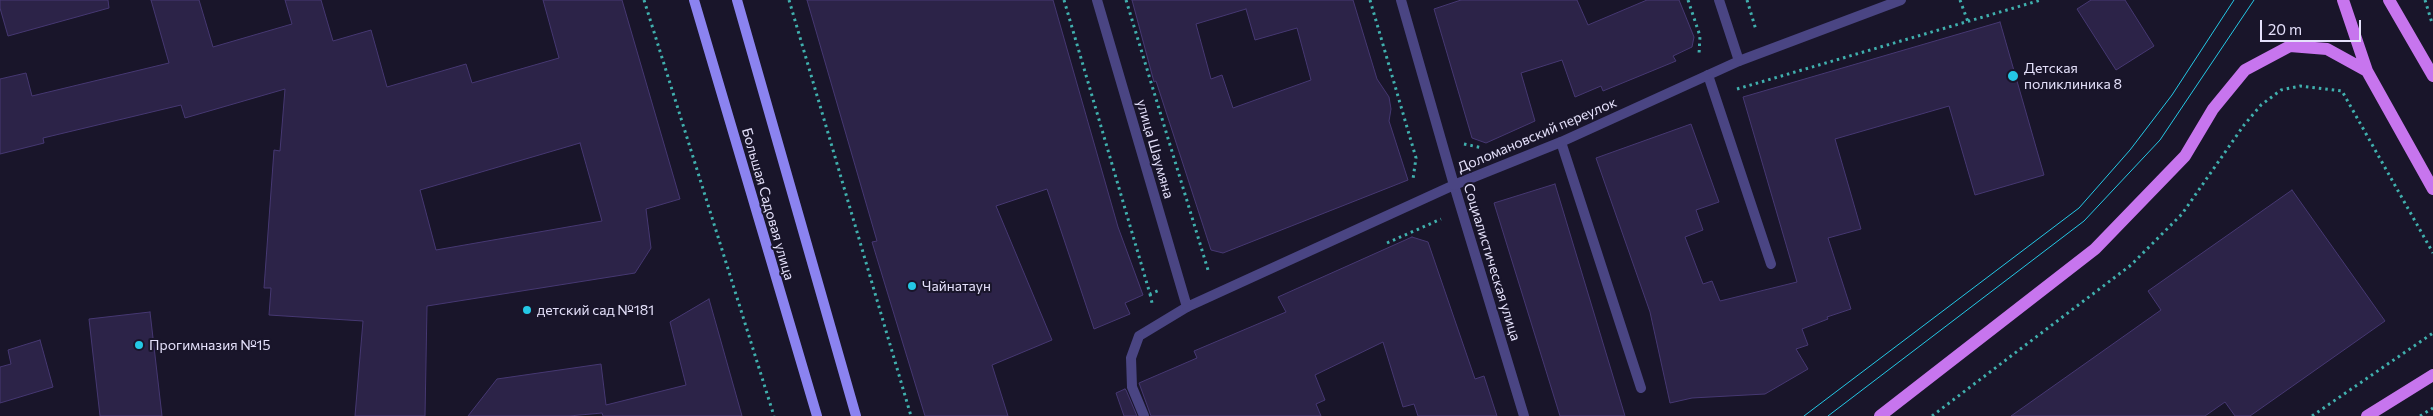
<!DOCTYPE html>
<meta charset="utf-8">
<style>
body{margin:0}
#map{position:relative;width:2433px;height:416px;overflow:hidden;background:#19152a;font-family:Commissioner,sans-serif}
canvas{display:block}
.scale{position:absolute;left:2260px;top:20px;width:101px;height:22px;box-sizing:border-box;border:2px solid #e5e1fb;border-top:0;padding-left:6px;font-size:15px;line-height:18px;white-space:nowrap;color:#e5e1fb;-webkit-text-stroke:4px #19152a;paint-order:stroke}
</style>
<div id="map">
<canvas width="2433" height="416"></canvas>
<div class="scale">20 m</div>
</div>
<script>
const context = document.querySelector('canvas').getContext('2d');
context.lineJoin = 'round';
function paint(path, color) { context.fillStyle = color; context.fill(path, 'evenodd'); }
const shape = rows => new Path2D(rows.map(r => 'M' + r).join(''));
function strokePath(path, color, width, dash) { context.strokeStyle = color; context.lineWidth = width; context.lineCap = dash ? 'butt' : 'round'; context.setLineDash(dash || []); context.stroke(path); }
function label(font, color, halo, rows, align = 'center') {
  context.font = font + ' Commissioner,sans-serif'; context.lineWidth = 4; context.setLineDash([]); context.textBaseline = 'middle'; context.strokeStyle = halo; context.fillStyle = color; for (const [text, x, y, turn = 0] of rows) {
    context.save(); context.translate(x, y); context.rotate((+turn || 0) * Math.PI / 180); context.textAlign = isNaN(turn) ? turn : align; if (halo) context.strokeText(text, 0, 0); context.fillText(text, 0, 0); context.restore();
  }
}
const building = shape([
 [0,0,108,0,109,8,8,36,0,8,0,0],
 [151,0,199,0,213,47,292,24,285,0,321,0,333,41,371,30,387,87,466,64,472,83,559,58,543,0,622,0,680,199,646,209,651,248,635,273,427,306,425,416,355,416,363,321,269,315,271,288,264,288,274,150,280,151,285,89,185,118,181,105,43,138,44,143,0,154,0,79,26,73,32,96,169,63,151,0],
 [580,143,602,221,436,250,420,190,580,143],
 [807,0,1053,0,1118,227,1143,295,1125,303,1130,314,1094,329,1047,189,996,206,1052,340,992,365,1008,416,925,416,872,242,877,241,807,0],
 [1132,0,1353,0,1377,79,1389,97,1391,109,1389,121,1408,180,1223,253,1211,250,1156,81,1154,82,1132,0],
 [1246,9,1255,40,1297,28,1311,80,1233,108,1222,75,1211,79,1196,24,1246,9],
 [1461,0,1577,0,1588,25,1647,0,1679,0,1694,37,1692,47,1673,56,1676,61,1603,91,1601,86,1575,97,1562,60,1521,73,1535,121,1486,143,1472,138,1434,9,1461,0],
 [2091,0,2125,0,2154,46,2116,70,2077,9,2091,0],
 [2000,22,2044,175,1975,195,1949,106,1835,139,1861,229,1828,238,1851,309,1827,317,1828,319,1802,329,1808,345,1796,349,1808,369,1765,394,1692,398,1670,403,1650,312,1596,158,1691,124,1719,202,1696,210,1703,230,1685,237,1703,284,1712,281,1720,301,1797,282,1743,97,2000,22],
 [1555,184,1625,416,1560,416,1494,203,1555,184],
 [2292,190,2385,321,2250,416,2235,416,2225,402,2205,416,2011,416,2161,310,2148,291,2292,190],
 [1412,237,1428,242,1475,379,1484,376,1497,416,1418,416,1414,404,1403,407,1383,342,1315,375,1325,400,1316,404,1321,416,1151,416,1139,383,1197,358,1194,351,1286,312,1278,297,1412,237],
 [709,299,742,416,603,416,602,413,569,416,468,416,497,379,601,364,606,405,686,385,670,322,709,299],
 [150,312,162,416,100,416,89,319,150,312],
 [40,340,53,387,0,403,0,367,11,364,8,350,40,340],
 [1125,389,1126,390,1137,416,1124,416,1116,393,1125,389]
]);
const path = shape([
 [644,0,774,416],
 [789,0,911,416],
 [1064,0,1150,294,1160,290],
 [1126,0,1208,270],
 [1370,0,1416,158,1413,179],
 [1688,0,1700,36,1699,54],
 [1747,0,1756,30],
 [1960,0,1968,22],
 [2425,0,2432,23],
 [1737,89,2041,0],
 [1464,144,1483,148],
 [1387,243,1441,219],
 [1150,294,1152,303],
 [1932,416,2131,265,2182,214,2244,125,2261,105,2281,90,2300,86,2342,91,2433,253],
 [2312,416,2433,333],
 [2420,416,2433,408]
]);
const service = shape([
 [1708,75,1771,264],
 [1561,142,1641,388],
 [1144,416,1132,387,1131,358,1139,336,1187,307]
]);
const minor = shape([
 [1097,0,1187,307,1454,185,1524,416],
 [1719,0,1739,61]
]);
const tertiary = shape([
 [1401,0,1454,185,1561,142,1739,61,1901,0]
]);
const secondary = shape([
 [694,0,817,416],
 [737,0,856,416]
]);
const primary = shape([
 [2343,0,2367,71,2433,189],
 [2389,0,2433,76],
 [1880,416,2095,249,2185,156,2213,109,2245,70,2290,46,2327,49,2367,71],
 [2367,416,2433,375]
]);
const tram = shape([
 [1804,416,2079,208,2130,150,2172,95,2234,0],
 [1828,416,2084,221,2160,140,2254,0]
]);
const markers = [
 [2013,76,6,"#24c8e5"],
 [912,286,5,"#24c8e5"],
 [527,310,5,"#24c8e5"],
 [139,345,5,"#24c8e5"]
];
const poiNames = [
 ["Детская",2024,68],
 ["поликлиника 8",2024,84],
 ["Чайнатаун",922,286],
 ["детский сад №181",537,310],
 ["Прогимназия №15",149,345]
];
const streetNames = [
 ["Доломановский переулок",1537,135,-23],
 ["улица Шаумяна",1155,149,74],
 ["Большая Садовая улица",768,204,74],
 ["Социалистическая улица",1492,262,73]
];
paint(building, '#2c2348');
strokePath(building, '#463872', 1);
strokePath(path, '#40b0ae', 3, [2.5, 4]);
strokePath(service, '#4a4583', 10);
strokePath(minor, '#4a4583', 10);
strokePath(tertiary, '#4a4583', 10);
strokePath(secondary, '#8b83f0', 10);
strokePath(primary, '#c775ee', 12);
strokePath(tram, '#24c8e5', 1);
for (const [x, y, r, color] of markers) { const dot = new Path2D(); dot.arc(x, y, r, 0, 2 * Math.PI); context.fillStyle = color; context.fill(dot); strokePath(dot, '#19152a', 2); }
label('14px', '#e5e1fb', '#19152a', poiNames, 'left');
label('14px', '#e5e1fb', '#19152a', streetNames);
</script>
